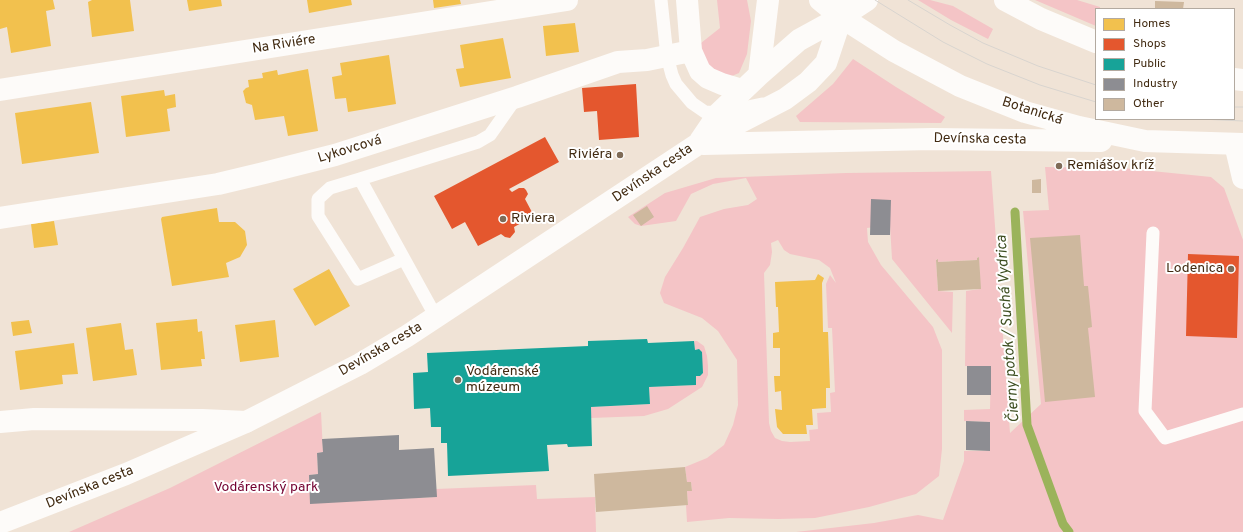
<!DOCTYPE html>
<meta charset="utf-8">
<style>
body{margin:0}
#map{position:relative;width:1243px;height:532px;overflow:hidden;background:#f0e3d6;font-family:Overpass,sans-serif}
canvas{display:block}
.legend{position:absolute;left:1095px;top:8px;width:140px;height:112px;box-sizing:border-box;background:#fff;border:1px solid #b3aaa0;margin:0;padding:5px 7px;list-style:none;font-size:12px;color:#422b12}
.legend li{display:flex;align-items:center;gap:8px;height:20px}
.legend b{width:20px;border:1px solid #b3aaa0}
</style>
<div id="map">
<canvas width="1243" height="532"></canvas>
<ul class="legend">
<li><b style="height:11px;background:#f2c14e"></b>Homes</li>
<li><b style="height:11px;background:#e4572e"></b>Shops</li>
<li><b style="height:11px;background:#17a398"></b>Public</li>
<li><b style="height:11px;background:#8d8d92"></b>Industry</li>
<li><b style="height:11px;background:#ceb89e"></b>Other</li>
</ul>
</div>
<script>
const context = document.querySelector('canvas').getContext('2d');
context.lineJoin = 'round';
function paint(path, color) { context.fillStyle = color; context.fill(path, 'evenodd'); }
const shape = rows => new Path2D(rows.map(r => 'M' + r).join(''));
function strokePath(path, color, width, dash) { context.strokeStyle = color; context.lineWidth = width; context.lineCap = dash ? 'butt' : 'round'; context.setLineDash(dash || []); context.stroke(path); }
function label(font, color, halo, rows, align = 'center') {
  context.font = font + ' Overpass,sans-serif'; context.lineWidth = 4; context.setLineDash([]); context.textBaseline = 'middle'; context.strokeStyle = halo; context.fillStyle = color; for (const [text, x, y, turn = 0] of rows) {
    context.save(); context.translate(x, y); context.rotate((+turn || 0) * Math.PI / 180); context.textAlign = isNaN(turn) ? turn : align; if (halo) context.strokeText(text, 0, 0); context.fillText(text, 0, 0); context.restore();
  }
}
const green = shape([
 [717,0,747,0,751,21,747,54,739,73,727,78,711,69,703,56,701,43,720,28],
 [918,0,930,0,953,6,993,29,988,39,951,20],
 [1035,0,1077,0,1100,7,1100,9,1096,9,1096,26],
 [853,59,896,87,945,117,941,123,800,122,796,116,833,84],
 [1045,167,1122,168,1211,177,1224,188,1243,240,1243,532,796,532,874,523,918,515,943,520,964,461,964,451,990,451,990,422,964,421,964,410,990,409,991,366,965,366,966,291,980,289,979,257,977,258,977,260,938,262,937,259,936,260,938,291,953,292,952,333,892,259,890,225,867,228,868,242,881,265,933,327,942,350,942,449,939,476,916,494,869,507,815,518,778,519,729,518,687,522,686,505,688,505,687,491,692,491,691,482,687,482,685,467,707,458,724,445,733,425,738,405,737,360,718,331,702,318,664,303,660,293,665,277,683,248,700,217,724,209,748,205,757,199,746,178,713,184,691,194,676,221,641,226,635,224,628,217,665,193,716,178,846,173,991,171,1010,433,1041,404,1023,211,1049,210],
 [778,240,784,250,790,254,819,260,830,268,836,283,830,275,826,284,828,328,832,328,835,392,830,393,831,412,817,413,818,429,809,430,810,441,790,442,782,441,775,438,771,431,769,423,764,273,770,265,772,252,771,243],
 [694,341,697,341,704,346,707,356,708,366,708,375,702,387,668,409,644,416,591,418,591,407,650,404,649,387,696,385,696,376,700,376,703,373,699,349,695,350],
 [321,412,323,452,317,453,318,474,309,475,311,503,436,497,436,489,536,485,537,499,595,497,596,532,69,532,170,488]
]);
const homes = shape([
 [0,0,53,0,55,9,46,11,51,46,11,53,7,27,0,29],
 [92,0,130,0,134,31,92,37,88,2],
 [187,0,221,0,222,6,189,11],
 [307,0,351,0,352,5,309,13],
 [433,0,460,0,461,4,434,8],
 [575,23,579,52,546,56,543,26],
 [503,38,511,78,460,87,456,69,464,68,460,45],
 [389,55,396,104,348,112,346,98,335,99,332,77,342,75,340,63],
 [308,69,318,131,288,136,284,116,255,120,252,105,246,103,243,91,246,88,249,87,248,80,263,78,262,73,277,70,278,75],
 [164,90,165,96,175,94,176,107,167,109,170,131,126,137,121,96],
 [91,102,99,153,22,164,15,113],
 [217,208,219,222,235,222,245,231,247,245,240,257,226,263,229,277,172,286,161,219,162,217],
 [54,221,58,245,34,248,31,224],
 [329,269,350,306,315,326,293,289],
 [818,274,824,278,822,283,823,332,828,332,830,388,826,388,826,408,812,409,813,425,806,425,807,434,783,434,777,427,775,409,782,410,781,391,775,392,774,376,780,376,780,348,773,348,773,333,779,332,778,307,776,307,775,282,815,280],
 [197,319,198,332,202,331,205,359,201,359,202,366,161,370,156,323],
 [29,320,32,333,13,336,11,322],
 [275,320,279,357,240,362,235,325],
 [121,323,125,350,133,349,137,375,93,381,86,328],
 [74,343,78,374,62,375,63,384,20,390,15,351]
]);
const shops = shape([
 [636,84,639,137,599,140,597,111,584,112,582,88],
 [545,137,559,162,509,189,512,192,519,188,524,188,526,190,528,194,525,199,534,216,514,227,515,232,510,238,505,237,501,234,478,246,465,222,452,229,434,196],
 [1188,254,1239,256,1237,338,1186,336]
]);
const public = shape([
 [647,339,648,343,694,341,695,350,699,349,702,352,703,373,700,376,696,376,696,385,649,387,650,404,591,407,592,446,568,447,567,444,547,445,549,471,448,476,447,443,441,443,441,427,431,427,430,408,414,409,413,373,428,372,427,353,588,346,588,341]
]);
const industry = shape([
 [871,199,891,200,890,235,870,235],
 [967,366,991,366,991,395,967,395],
 [966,421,990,422,990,451,966,450],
 [399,435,399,450,434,448,437,497,310,504,309,475,318,474,317,453,323,452,322,439]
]);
const stream = shape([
 [1015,212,1027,425,1063,524,1069,532]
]);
const building = shape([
 [1155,1,1184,2,1183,9,1155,9],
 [1041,179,1041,193,1032,193,1032,180],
 [647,206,654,217,641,226,633,215],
 [1080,235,1084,286,1088,286,1092,327,1088,328,1095,397,1045,402,1030,238],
 [979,257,981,289,938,291,936,260,938,259,938,262,977,260,977,258],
 [685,467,687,482,691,482,692,491,687,491,688,505,596,512,594,474]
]);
const lane = shape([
 [661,0,667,56,672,75,676,84,692,103,705,112,719,113,762,104],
 [360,179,330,188,318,199,318,216,358,279,404,259],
 [1153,233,1145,411,1165,438,1243,414],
 [436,317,360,179,478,142,490,135,516,98]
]);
const street = shape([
 [687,0,691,51,700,71,708,78,722,84,742,90],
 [0,90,567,0],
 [1235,144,1243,178],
 [0,218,218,184,264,173,335,155,517,97,618,62,647,60,691,51],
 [0,422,34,419,202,420,246,422]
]);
const secondary = shape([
 [820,0,841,17,894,51,960,86,1025,112,1079,127,1145,141,1243,144],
 [1005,0,1041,19,1096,42],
 [759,75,768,0],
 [1234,79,1243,80],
 [700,141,719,113,759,75,799,40,841,17,867,0],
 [703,144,932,139,1101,141],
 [0,523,126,474,246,422,360,364,407,336,698,144,785,99,808,82,826,63,847,0]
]);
const tram = shape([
 [875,0,943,42,987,64,1040,85,1096,102],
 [908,0,950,25,983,43,1038,66,1096,85],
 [1234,107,1243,107],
 [1200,119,1243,121]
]);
const markers = [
 [620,155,4,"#7f6b57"],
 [1059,166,4,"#7f6b57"],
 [503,219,4,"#7f6b57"],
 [1231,269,4,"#7f6b57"],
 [458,380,4,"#7f6b57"]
];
const streetNames = [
 ["Na Riviére",284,45,-9],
 ["Botanická",1032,112,18],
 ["Devínska cesta",980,140,1],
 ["Lykovcová",350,150,-17],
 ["Devínska cesta",653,174,-34],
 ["Devínska cesta",381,350,-30],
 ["Devínska cesta",90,488,-22]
];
const poiNames = [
 ["Riviéra",612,155,"right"],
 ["Remiášov kríž",1067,166],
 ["Riviera",511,219],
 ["Lodenica",1223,269,"right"],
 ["Vodárenské",466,372],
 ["múzeum",466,388]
];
const parkNames = [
 ["Vodárenský park",266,488]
];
const waterNames = [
 ["Čierny potok / Suchá Vydrica",1009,329,-94]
];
paint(green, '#f4c4c6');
paint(homes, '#f2c14e');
paint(shops, '#e4572e');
paint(public, '#17a398');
paint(industry, '#8d8d92');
strokePath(stream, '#9bb35b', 9);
paint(building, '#ceb89e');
strokePath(lane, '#fdfbf9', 13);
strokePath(street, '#fdfbf9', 22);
strokePath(secondary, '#fdfbf9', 22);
strokePath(tram, '#d8d4cf', 1);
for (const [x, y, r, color] of markers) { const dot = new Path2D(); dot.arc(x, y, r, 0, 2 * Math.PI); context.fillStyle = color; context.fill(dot); strokePath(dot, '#fff', 1.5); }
label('14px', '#422b12', '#fff', streetNames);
label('14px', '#422b12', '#fff', poiNames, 'left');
label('14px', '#730030', '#fff', parkNames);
label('italic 15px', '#3d4e20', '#fff', waterNames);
</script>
